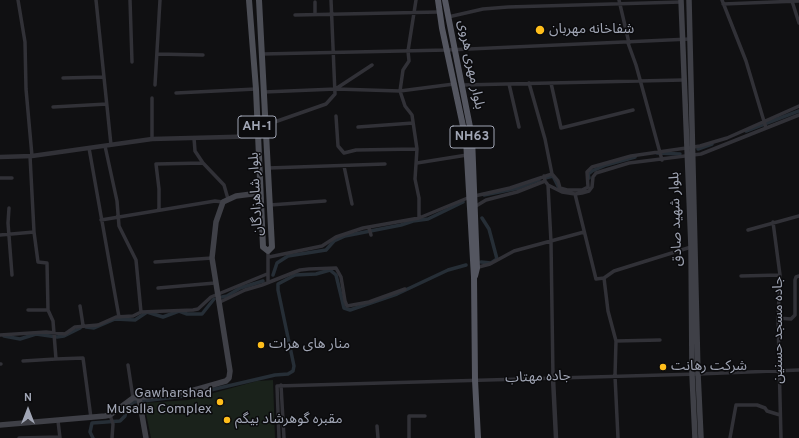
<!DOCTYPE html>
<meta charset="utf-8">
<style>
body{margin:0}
#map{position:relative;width:799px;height:438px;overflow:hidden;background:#101012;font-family:Overpass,sans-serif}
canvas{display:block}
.north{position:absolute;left:8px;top:390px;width:40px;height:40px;-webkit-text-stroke:3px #0b0b0d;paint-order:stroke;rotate:0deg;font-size:11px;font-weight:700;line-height:16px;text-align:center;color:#a0a5b4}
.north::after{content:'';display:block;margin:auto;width:14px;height:18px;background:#a0a5b4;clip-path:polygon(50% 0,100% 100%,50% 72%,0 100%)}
</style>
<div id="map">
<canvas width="799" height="438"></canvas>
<div class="north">N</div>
</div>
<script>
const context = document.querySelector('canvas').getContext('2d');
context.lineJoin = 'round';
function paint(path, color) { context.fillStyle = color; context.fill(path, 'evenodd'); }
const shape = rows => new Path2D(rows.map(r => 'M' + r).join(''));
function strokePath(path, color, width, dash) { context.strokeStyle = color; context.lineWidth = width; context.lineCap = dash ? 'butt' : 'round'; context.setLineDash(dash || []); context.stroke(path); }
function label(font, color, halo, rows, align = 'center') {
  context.font = font + ' Overpass,"Noto Sans Arabic",sans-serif'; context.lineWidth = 3; context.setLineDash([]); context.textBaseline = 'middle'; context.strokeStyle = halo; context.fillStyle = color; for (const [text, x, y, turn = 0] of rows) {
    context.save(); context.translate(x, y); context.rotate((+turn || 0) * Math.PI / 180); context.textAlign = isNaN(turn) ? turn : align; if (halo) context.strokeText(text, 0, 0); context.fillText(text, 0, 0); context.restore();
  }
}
const green = shape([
 [273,380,275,438,151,438,144,403,188,400,257,381]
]);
const canal = shape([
 [746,131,799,111],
 [698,149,712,144],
 [657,153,680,154],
 [545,178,553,176,559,188],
 [589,178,588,174,592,171,606,165,635,157],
 [484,195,519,188,539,180],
 [481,262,491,263,497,259,489,229,482,218],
 [273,275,277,263,288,256,326,250,334,241,345,236,401,225,413,221,428,219,463,202],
 [222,297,227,296,240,288,263,281],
 [86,327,94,328,115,319,135,320,147,312,163,317,179,311,187,314,202,314,214,299],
 [4,336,20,339,36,334,57,337,64,336,80,328],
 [93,438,90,432,92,423,120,421,125,416,126,407,134,402,185,396,275,375,288,374,293,371,294,366,278,290,278,284,295,275,316,274,330,270,336,275,344,308,350,310,397,294,448,270,466,265]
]);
const minor = shape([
 [18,0,25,42,26,89,32,156],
 [96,0,111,145],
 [130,0,132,62],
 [416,0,408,51,409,61,403,70,400,91,405,106,412,115,417,149,415,179,419,198,419,218],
 [619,0,629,43],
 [722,0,746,61,766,128],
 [792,1,799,23],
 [723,4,799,1],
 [315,14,315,2],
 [295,15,439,12],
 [448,17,483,9,508,7,681,2],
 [628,43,636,65,662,160],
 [157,54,203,55],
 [262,54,447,50,690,39],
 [63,78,104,77],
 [529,83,545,139,552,174],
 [551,83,561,128,633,110],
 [509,84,519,127],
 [155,85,160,0],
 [462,85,683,80],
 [337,88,372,65],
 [264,92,336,89,400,91,454,84],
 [176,93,256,89],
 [152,98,152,139],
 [53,107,107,104],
 [336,116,338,146,344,153,356,150,417,149],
 [266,125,326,104,335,94,331,0],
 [358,127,413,123],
 [194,138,195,151,203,163,224,185,228,199],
 [105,146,117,201,119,226,136,260,141,312],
 [89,148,119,317],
 [30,156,34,232,38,262,47,263,48,310,53,321,56,359,83,358,91,418],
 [417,163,467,155],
 [344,166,352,204],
 [268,168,385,164],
 [544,176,545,181,548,185,562,192,575,194,582,193,589,191,592,187,593,177,596,173,629,163,701,154,799,115],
 [0,178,12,178],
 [548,185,551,242,553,378],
 [575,194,596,279,604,278],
 [270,205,325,201],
 [476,206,486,200,517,192,545,181],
 [9,208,8,223,12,275],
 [159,210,159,189,156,164,203,163],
 [101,220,215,201,223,202],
 [773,222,780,275,778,318,781,438],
 [369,228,371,235],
 [748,230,799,216],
 [0,235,34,232],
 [268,251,268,282],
 [269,257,322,246,336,237,363,228,419,218,470,197,510,188,552,174,558,181,560,188,567,190,582,190,588,187,587,172,592,167,631,156,700,146,727,138,799,106],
 [155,262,212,258],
 [475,268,490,264,514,251,584,232],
 [741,276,780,275],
 [158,288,215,283],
 [220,302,245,290,262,285,300,270,309,269,336,268,341,277,345,301,347,306,369,302,405,289],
 [80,306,83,325],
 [28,310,48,310],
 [778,318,791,319,795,315,795,280,796,277,799,276],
 [0,335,46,332,65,334,75,327,98,325,116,317,133,316,141,312,193,310,198,309,211,297,267,274],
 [616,341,660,340],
 [23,361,56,359],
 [0,364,1,364],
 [128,365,133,398],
 [281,385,284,438],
 [110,415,113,424,112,438],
 [58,421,60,438],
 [377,426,378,438],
 [19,438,60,437],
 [279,438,277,386,698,374,799,370],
 [409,438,409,416,425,416],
 [618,438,615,376,616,341,608,311,604,278,614,271,691,247],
 [730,438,736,405,757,405,765,408,767,411,780,415]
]);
const tertiary = shape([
 [0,157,32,156,152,139,266,136],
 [553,378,556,438]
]);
const secondary = shape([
 [681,0,691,247,692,374,695,438],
 [689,0,698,374,701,438],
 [139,398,146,438],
 [0,425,105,416,110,415,133,398,184,393,226,381,229,378,230,371,212,258,216,222,223,202,236,196,260,193]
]);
const primary = shape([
 [249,0,256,89,263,247,268,251,272,247,259,0]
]);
const trunk = shape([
 [438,0,442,28,466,140,474,277,475,380,478,438],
 [445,0,472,137,477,268,475,276]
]);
const markers = [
 [540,30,5,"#ffbe1b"],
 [261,345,4,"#ffbe1b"],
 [663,367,4,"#ffbe1b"],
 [220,402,4,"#ffbe1b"],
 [227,420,4,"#ffbe1b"]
];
const shields = [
 [257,127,38],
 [472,137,44]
];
const shieldNames = [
 ["AH-1",257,127],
 ["NH63",472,137]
];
const poiNames = [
 ["شفاخانه مهربان",549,30],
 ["منار های هرات",269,345],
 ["شرکت رهانت",671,367],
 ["Gawharshad",212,394,"right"],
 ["Musalla Complex",212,410,"right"],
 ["مقبره گوهرشاد بیگم",235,420]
];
const streetNames = [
 ["بلوار مهری هروی",470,65,79],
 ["بلوار شاهزادگان",257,194,-93],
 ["بلوار شهید صادق",677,219,-92],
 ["جاده مسجد حسنین",779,330,-90],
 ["جاده مهتاب",538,378,-2]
];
paint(green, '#1a221b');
strokePath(canal, '#262e36', 3.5);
strokePath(minor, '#313137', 3.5);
strokePath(tertiary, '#313137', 4.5);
strokePath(secondary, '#3f4047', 5.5);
strokePath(primary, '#4c4e56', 6);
strokePath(trunk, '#545660', 6);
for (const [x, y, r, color] of markers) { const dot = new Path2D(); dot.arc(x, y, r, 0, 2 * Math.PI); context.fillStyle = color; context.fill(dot); strokePath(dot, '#0b0b0d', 1.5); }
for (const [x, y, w] of shields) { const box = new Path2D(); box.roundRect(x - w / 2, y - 11, w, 22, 3); context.fillStyle = '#0b0b0d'; context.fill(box); strokePath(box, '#a0a5b4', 1); }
label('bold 13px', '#a0a5b4', null, shieldNames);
label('14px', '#a0a5b4', '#0b0b0d', poiNames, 'left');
label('14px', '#a0a5b4', '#0b0b0d', streetNames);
</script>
